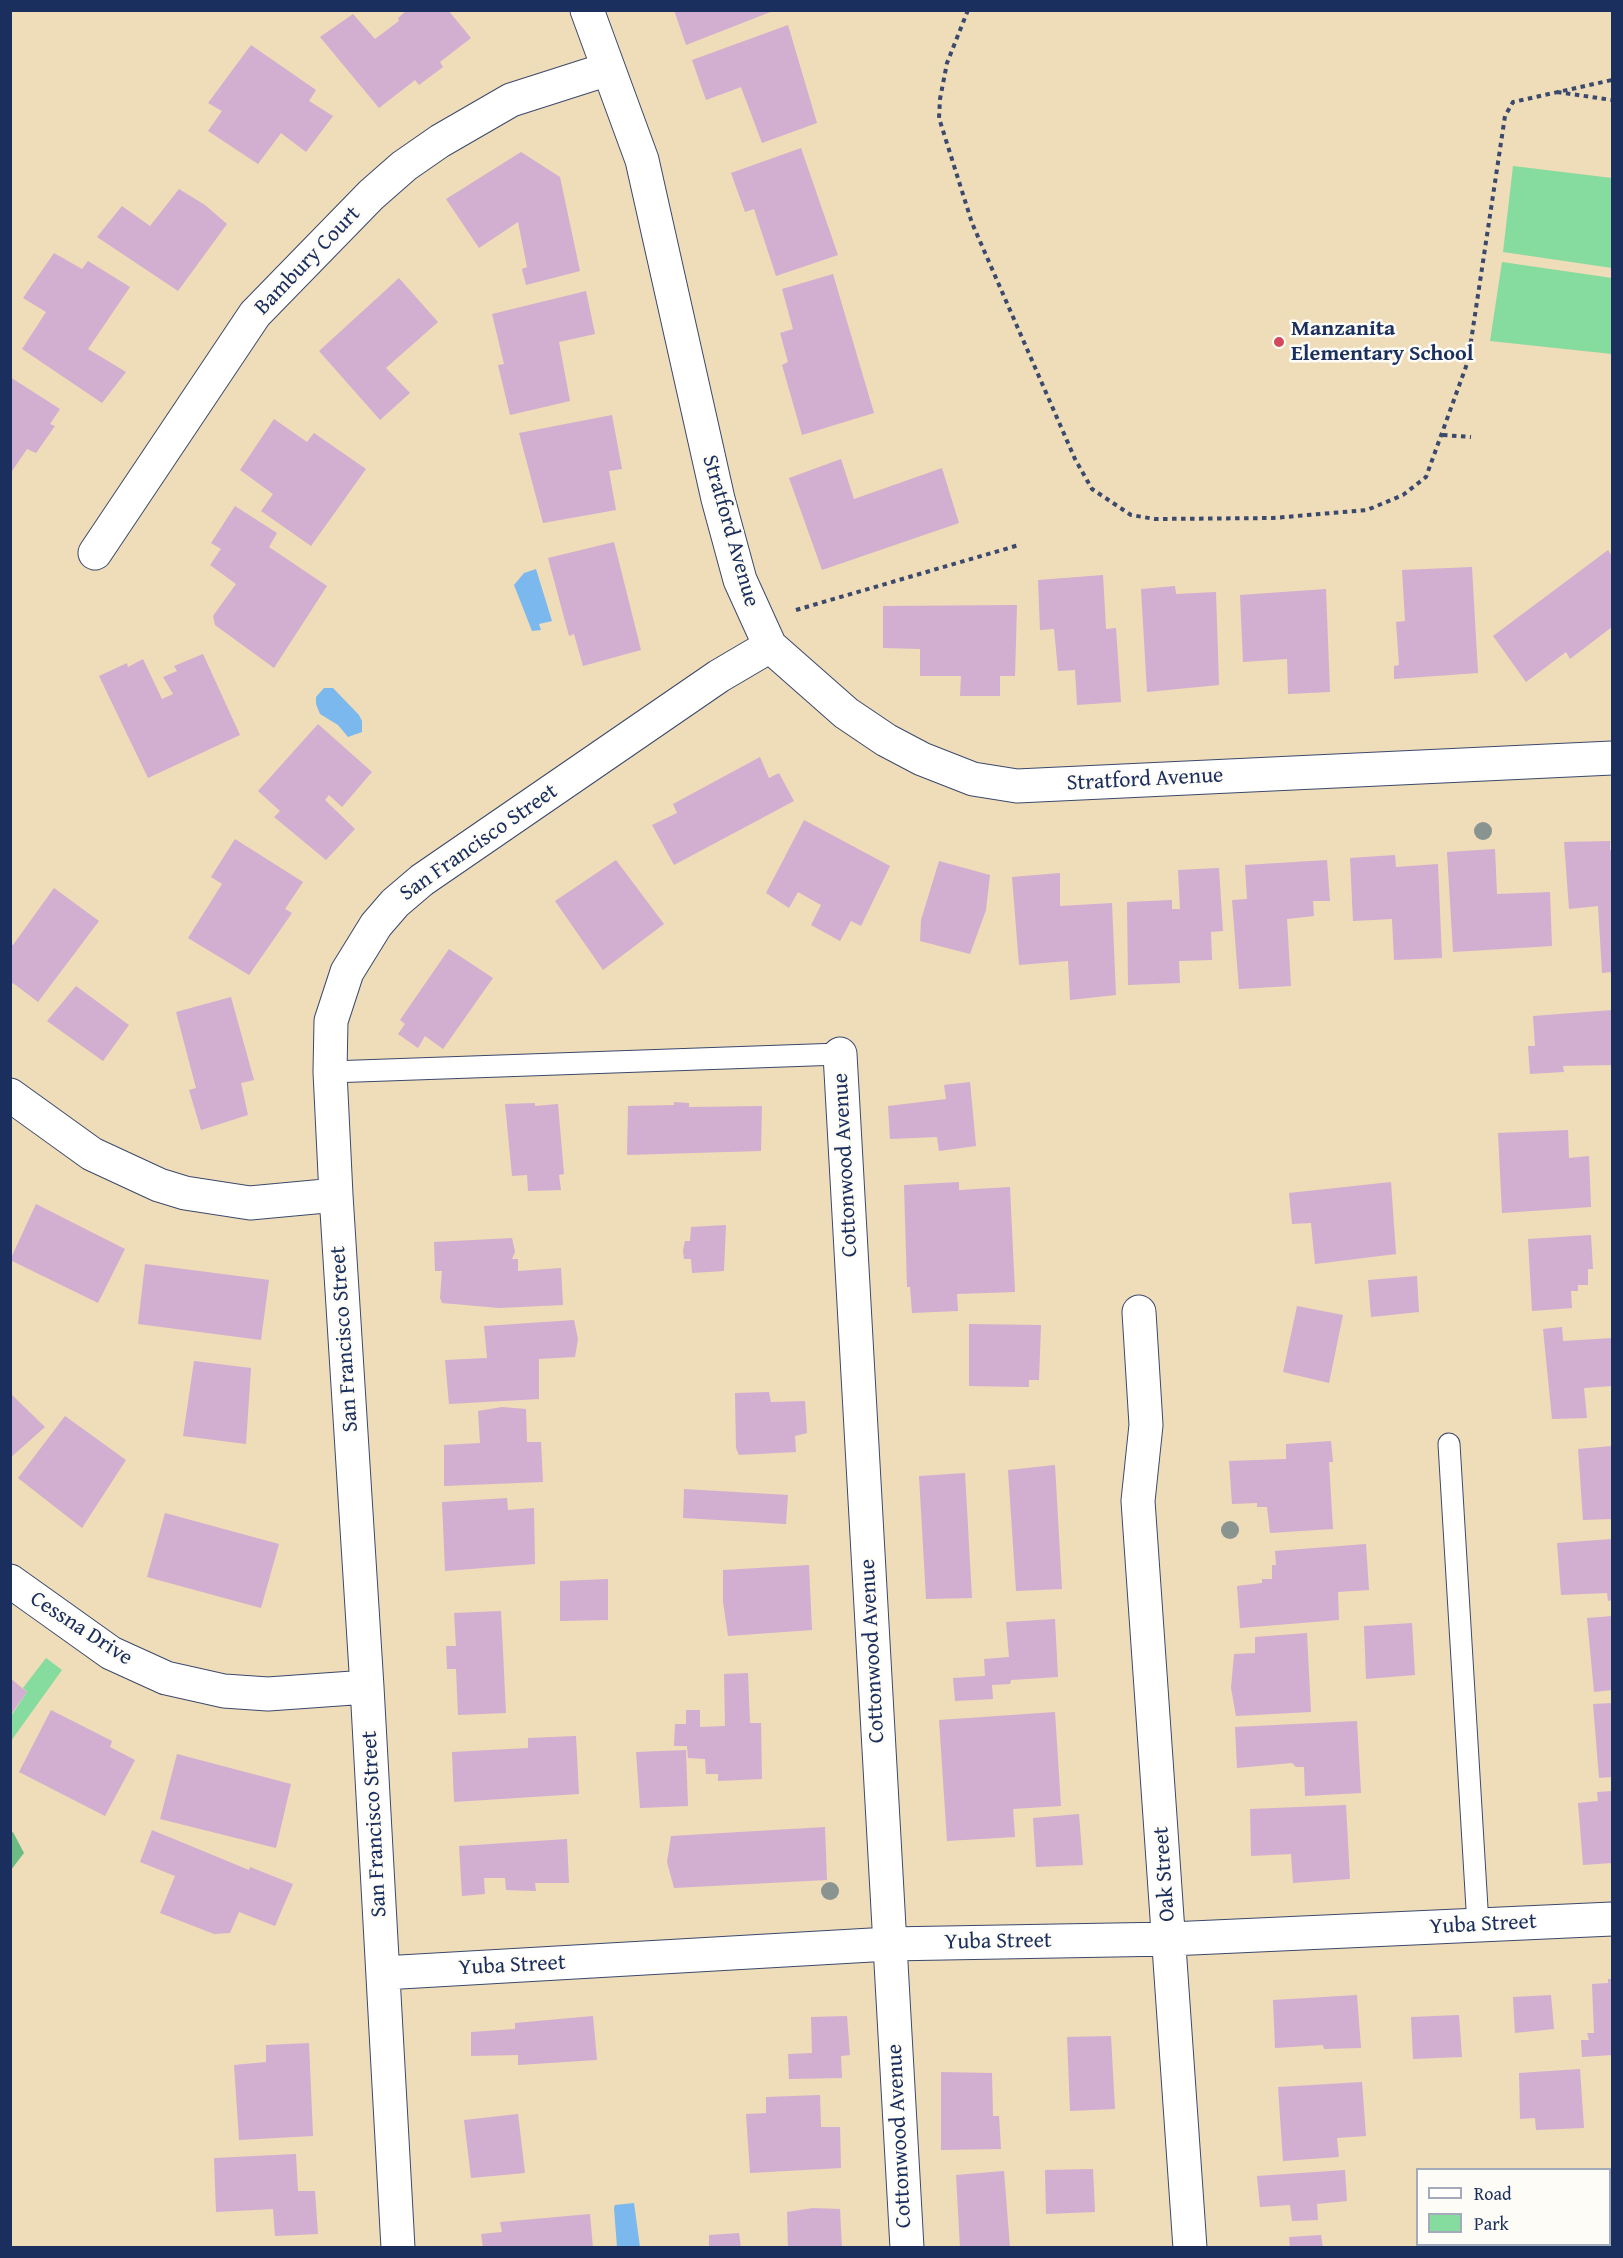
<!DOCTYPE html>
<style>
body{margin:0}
#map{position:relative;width:1623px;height:2258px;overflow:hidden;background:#efdcb9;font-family:"Gentium Book Plus",serif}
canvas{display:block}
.frame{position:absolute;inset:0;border:12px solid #1b2f5e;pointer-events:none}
.legend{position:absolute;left:1416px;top:2168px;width:195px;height:78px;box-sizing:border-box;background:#fdfcf7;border:2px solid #a3aaba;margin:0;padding:8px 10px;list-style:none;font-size:18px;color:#1b2f5e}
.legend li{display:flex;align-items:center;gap:12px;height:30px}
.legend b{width:30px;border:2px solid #a3aaba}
</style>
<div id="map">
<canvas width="1623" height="2258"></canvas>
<div class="frame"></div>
<ul class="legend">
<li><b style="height:8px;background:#fff"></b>Road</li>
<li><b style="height:16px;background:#86db9e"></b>Park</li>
</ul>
</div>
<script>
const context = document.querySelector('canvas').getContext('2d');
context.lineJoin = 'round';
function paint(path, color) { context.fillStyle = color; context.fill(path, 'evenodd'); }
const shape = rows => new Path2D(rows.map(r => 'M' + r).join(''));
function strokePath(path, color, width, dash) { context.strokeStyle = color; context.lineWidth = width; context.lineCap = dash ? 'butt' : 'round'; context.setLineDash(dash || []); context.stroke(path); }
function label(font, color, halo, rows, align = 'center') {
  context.font = font + ' "Gentium Book Plus",serif'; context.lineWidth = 5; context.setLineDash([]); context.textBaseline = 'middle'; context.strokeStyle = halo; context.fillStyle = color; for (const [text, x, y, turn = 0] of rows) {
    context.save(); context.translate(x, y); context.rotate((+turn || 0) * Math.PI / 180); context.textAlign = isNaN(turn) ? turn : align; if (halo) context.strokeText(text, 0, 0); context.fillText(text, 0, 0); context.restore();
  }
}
const green = shape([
 [1513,166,1612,178,1612,268,1503,252],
 [1502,262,1612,278,1612,354,1490,341],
 [46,1658,62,1670,11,1741,11,1716,27,1692,23,1688]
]);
const forest = shape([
 [13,1832,24,1853,11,1870,11,1833]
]);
const water = shape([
 [536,569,552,621,539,624,541,630,532,631,514,585,524,573],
 [324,688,333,688,359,715,362,721,362,732,348,737,338,725,320,714,316,704,316,697],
 [634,2203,640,2247,617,2247,614,2208,615,2205]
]);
const building = shape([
 [407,10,448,10,471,38,440,62,443,67,419,85,415,80,379,108,320,37,353,14,375,39,399,21,398,18],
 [674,10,773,10,773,11,686,45],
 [788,25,817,123,762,143,741,87,706,100,692,60],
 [251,45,316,90,309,101,333,116,306,152,281,133,258,164,208,131,222,111,208,103],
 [801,148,838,255,776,276,754,209,745,212,731,173],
 [521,152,560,177,580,271,526,285,522,269,527,267,518,222,479,248,446,199],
 [179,189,205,205,227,224,178,291,97,237,122,206,150,226],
 [54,253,82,269,88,261,130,287,88,349,126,372,102,403,22,349,46,312,23,298],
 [833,274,874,413,802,435,782,365,788,362,780,333,793,329,782,289],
 [399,278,438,322,386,368,410,393,380,420,319,351],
 [586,291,595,334,559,342,570,401,510,415,498,365,504,364,492,314],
 [10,377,60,409,50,424,55,426,36,453,27,449,10,474],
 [612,415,622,469,609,471,616,510,543,523,519,433],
 [274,419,307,442,314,433,366,469,311,546,261,511,273,494,240,470],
 [841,459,854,499,942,468,959,523,822,570,789,478],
 [235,506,277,533,269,547,327,586,274,668,215,625,213,616,236,584,210,565,221,549,211,543],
 [614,542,641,650,583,666,574,634,569,636,548,558],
 [1608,550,1612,556,1612,627,1570,659,1566,652,1526,682,1493,636],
 [1472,567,1478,673,1394,679,1394,666,1399,665,1396,622,1405,621,1402,570],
 [1103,575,1106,629,1116,628,1121,702,1077,705,1075,670,1058,671,1054,629,1040,630,1038,580],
 [1175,586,1176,594,1216,592,1219,685,1147,692,1141,589],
 [1326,589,1330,692,1288,694,1287,659,1243,662,1240,595],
 [1017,605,1015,676,1000,676,1000,696,960,696,961,676,920,676,920,649,883,648,883,606],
 [203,654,240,735,148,778,99,676,127,663,128,667,143,659,162,699,173,694,163,677,177,671,174,666],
 [318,724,372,772,342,807,329,795,325,800,355,829,326,860,274,817,280,811,258,791],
 [760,757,769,778,779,773,794,801,674,865,652,825,677,813,673,804],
 [804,820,890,866,861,926,851,921,840,941,811,925,821,905,798,892,789,908,766,893],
 [235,839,303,882,285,909,292,913,249,975,188,938,222,884,211,877],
 [1610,841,1610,850,1612,850,1612,972,1602,973,1598,906,1569,909,1564,842],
 [1495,849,1497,894,1550,892,1552,946,1453,952,1447,852],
 [1395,855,1396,867,1438,864,1442,958,1394,960,1392,919,1353,921,1350,858],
 [616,860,664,924,603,970,555,901],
 [1327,860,1330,901,1313,901,1314,916,1287,919,1291,986,1239,989,1232,900,1247,899,1245,865],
 [939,861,990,875,986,910,970,954,920,941,921,920],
 [1219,868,1223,931,1211,932,1212,960,1179,961,1180,983,1128,985,1127,902,1172,900,1172,909,1180,909,1178,870],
 [1060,873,1060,906,1112,903,1116,995,1070,1000,1068,961,1019,965,1012,877],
 [54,888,99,921,38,1002,13,983,10,987,10,943,13,945],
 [449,949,493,978,443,1049,425,1036,418,1048,398,1034,405,1024,400,1020],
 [76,986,129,1025,103,1061,47,1021],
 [231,997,254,1080,241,1083,248,1115,201,1130,189,1090,196,1088,176,1012],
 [1612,1010,1612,1065,1563,1066,1564,1072,1530,1074,1528,1046,1535,1046,1533,1016],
 [970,1082,976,1146,939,1151,937,1137,890,1139,888,1106,946,1099,944,1085],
 [674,1102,689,1103,689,1107,762,1106,761,1151,627,1155,628,1106,674,1105],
 [535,1103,535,1106,558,1104,564,1174,559,1175,561,1190,528,1191,527,1175,512,1176,505,1104],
 [1568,1130,1569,1158,1589,1156,1591,1207,1502,1213,1498,1133],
 [959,1182,959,1190,1010,1187,1015,1292,957,1294,958,1311,912,1313,910,1287,907,1287,904,1185],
 [1391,1182,1396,1254,1315,1264,1311,1223,1292,1224,1289,1193],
 [36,1204,125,1249,98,1303,10,1260],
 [726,1225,724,1271,692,1273,691,1259,684,1259,683,1250,685,1241,690,1241,691,1227],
 [1591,1235,1593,1269,1588,1269,1588,1285,1578,1285,1578,1291,1571,1291,1572,1308,1532,1311,1528,1239],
 [512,1238,515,1252,512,1259,518,1259,518,1271,561,1268,563,1305,499,1308,442,1303,440,1298,442,1271,435,1271,434,1242],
 [145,1264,269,1280,261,1340,138,1324],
 [1417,1276,1419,1312,1371,1317,1368,1280],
 [1297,1306,1343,1315,1329,1383,1283,1372],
 [574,1320,578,1339,575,1357,539,1359,539,1399,449,1404,445,1360,487,1358,484,1326],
 [969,1324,1041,1325,1039,1380,1029,1380,1029,1387,969,1386],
 [1562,1327,1563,1341,1612,1338,1612,1386,1584,1388,1587,1418,1552,1419,1543,1329],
 [194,1361,251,1368,246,1444,183,1436],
 [769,1392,771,1402,805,1401,807,1433,795,1436,796,1452,739,1455,736,1448,735,1393],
 [10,1393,45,1427,10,1458],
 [502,1407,526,1409,527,1442,541,1442,543,1482,444,1486,444,1445,480,1443,478,1411],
 [65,1416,126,1460,82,1528,18,1478],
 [1331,1441,1333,1462,1329,1462,1333,1529,1270,1533,1267,1507,1257,1507,1257,1503,1232,1504,1229,1461,1286,1459,1286,1444],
 [1612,1446,1612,1519,1583,1520,1578,1449],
 [1055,1465,1062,1589,1016,1591,1008,1470],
 [965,1473,972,1598,926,1599,919,1476],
 [684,1489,788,1495,786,1524,683,1518],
 [507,1498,508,1510,534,1508,535,1564,445,1571,442,1502],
 [165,1513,279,1544,261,1608,147,1577],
 [1612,1539,1612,1600,1608,1601,1607,1593,1561,1595,1557,1543],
 [1366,1544,1369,1590,1338,1592,1339,1620,1240,1628,1237,1586,1262,1583,1262,1579,1272,1579,1272,1565,1276,1565,1275,1551],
 [809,1565,812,1630,728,1636,723,1602,723,1570],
 [608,1579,608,1620,560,1621,560,1581],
 [501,1611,506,1713,458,1715,456,1669,447,1669,446,1646,456,1646,454,1613],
 [1612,1616,1612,1690,1594,1692,1587,1618],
 [1055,1619,1058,1677,1011,1680,1010,1684,992,1685,993,1699,955,1701,953,1678,985,1676,984,1659,1009,1657,1006,1622],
 [1412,1623,1415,1675,1366,1679,1364,1626],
 [1307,1633,1311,1712,1236,1716,1231,1688,1234,1654,1255,1653,1255,1637],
 [748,1673,750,1723,761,1723,762,1779,718,1781,718,1774,706,1774,705,1759,688,1758,687,1746,674,1746,675,1724,686,1724,686,1710,700,1710,700,1727,725,1726,724,1674],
 [10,1678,27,1692,10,1716],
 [1612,1703,1612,1777,1599,1778,1593,1704],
 [51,1710,112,1741,110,1747,135,1760,105,1816,19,1772],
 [1055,1712,1061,1806,1013,1809,1015,1837,947,1841,939,1720],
 [1357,1721,1361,1793,1305,1796,1304,1767,1296,1767,1292,1763,1237,1768,1235,1727],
 [576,1736,579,1794,454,1802,452,1752,528,1748,528,1738],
 [686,1750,688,1806,640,1808,636,1752],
 [177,1754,291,1784,276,1848,160,1819],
 [1612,1791,1612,1863,1583,1865,1578,1803,1598,1801,1597,1792],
 [1346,1805,1350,1879,1293,1883,1291,1854,1251,1856,1250,1809],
 [1079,1814,1083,1865,1036,1867,1033,1818],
 [825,1827,827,1880,674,1888,667,1862,671,1836],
 [152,1830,249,1870,250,1867,293,1884,275,1926,239,1912,230,1933,214,1934,160,1913,175,1876,140,1862],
 [567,1839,569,1883,535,1883,536,1891,506,1890,505,1878,484,1878,485,1894,462,1896,459,1846],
 [1608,1979,1612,1979,1612,2055,1582,2057,1581,2040,1589,2040,1587,2033,1594,2033,1592,1984,1608,1983],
 [1357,1995,1361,2048,1324,2049,1323,2045,1275,2048,1273,2000],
 [1551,1995,1554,2029,1515,2033,1513,1997],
 [1459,2015,1462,2057,1413,2059,1411,2017],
 [593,2016,597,2060,518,2065,518,2055,471,2056,471,2032,515,2029,515,2023],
 [847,2016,850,2055,841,2056,842,2078,789,2079,788,2054,812,2053,811,2017],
 [1111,2036,1115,2109,1070,2111,1067,2037],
 [309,2043,313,2136,239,2140,234,2065,266,2062,266,2045],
 [1580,2069,1584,2128,1536,2130,1535,2118,1520,2119,1519,2073],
 [941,2072,992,2073,993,2116,999,2116,1001,2149,941,2150],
 [1362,2082,1366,2136,1337,2138,1339,2157,1283,2161,1278,2087],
 [820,2095,821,2127,840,2127,841,2168,750,2173,746,2114,766,2113,766,2097],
 [518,2114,525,2173,471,2178,464,2120],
 [296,2154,298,2191,315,2191,318,2234,275,2236,273,2209,216,2212,214,2158],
 [1093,2169,1095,2212,1046,2214,1045,2170],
 [1345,2170,1347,2201,1317,2204,1318,2220,1292,2221,1290,2205,1260,2207,1257,2176],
 [1004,2171,1010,2248,960,2248,956,2175],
 [813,2208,840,2209,842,2248,788,2248,787,2212],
 [590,2214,593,2248,483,2248,481,2234,502,2232,500,2222],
 [739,2233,741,2248,709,2248,709,2235],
 [1321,2235,1323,2248,1290,2248,1289,2237]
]);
const path = shape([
 [968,10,947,63,940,99,939,118,972,223,1075,459,1092,489,1131,515,1155,519,1273,518,1367,510,1403,495,1426,477,1468,361,1505,116,1513,102,1612,80],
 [1557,92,1612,100],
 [1443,435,1471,437],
 [796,610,1019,545]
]);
const lane = shape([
 [330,1072,840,1054],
 [1449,1444,1478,1925]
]);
const street = shape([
 [587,10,642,160,718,499,740,580,770,646,846,713,886,740,922,759,973,779,1017,786,1612,758],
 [95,553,255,314,371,195,404,166,440,141,511,100,608,69],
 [840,1054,907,2248],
 [10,1095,92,1154,159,1185,185,1193,250,1203,336,1195],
 [1139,1312,1146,1425,1138,1501,1190,2248],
 [10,1581,111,1653,166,1678,224,1691,268,1694,367,1687],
 [383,1973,889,1944,1170,1939,1612,1919],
 [398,2248,367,1687,336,1195,330,1072,331,1021,347,972,376,925,395,903,422,880,719,676,770,646]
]);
const trees = [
 [1483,831],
 [1230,1530],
 [830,1891]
];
const markers = [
 [1279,342,6,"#d1495b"]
];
const streetNames = [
 ["Bambury Court",308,261,-46],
 ["Stratford Avenue",730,531,74],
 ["Stratford Avenue",1145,780,-3],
 ["San Francisco Street",479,843,-35],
 ["Cottonwood Avenue",846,1165,-93],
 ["San Francisco Street",345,1339,-94],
 ["Cessna Drive",81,1629,33],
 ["Cottonwood Avenue",873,1651,-93],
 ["San Francisco Street",375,1824,-93],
 ["Oak Street",1165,1874,-94],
 ["Yuba Street",1483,1925,-3],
 ["Yuba Street",998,1942,-1],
 ["Yuba Street",512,1966,-3],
 ["Cottonwood Avenue",900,2136,-93]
];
const poiNames = [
 ["Manzanita",1291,329],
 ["Elementary School",1291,354]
];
paint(green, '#86db9e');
paint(forest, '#6cbb85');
paint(water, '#7bb8ee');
paint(building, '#d2aed0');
strokePath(lane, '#3b496c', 23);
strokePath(street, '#3b496c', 35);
strokePath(path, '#3b496c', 4, [4.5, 4.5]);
strokePath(lane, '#fff', 21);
strokePath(street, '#fff', 33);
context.fillStyle = '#899490';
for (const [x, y] of trees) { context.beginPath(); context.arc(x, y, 9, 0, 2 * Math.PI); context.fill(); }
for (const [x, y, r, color] of markers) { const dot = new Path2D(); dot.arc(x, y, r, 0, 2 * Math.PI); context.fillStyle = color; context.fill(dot); strokePath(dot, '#fdfcf7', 2); }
label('22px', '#1b2f5e', '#fdfcf7', streetNames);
label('bold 22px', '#1b2f5e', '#fdfcf7', poiNames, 'left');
</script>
